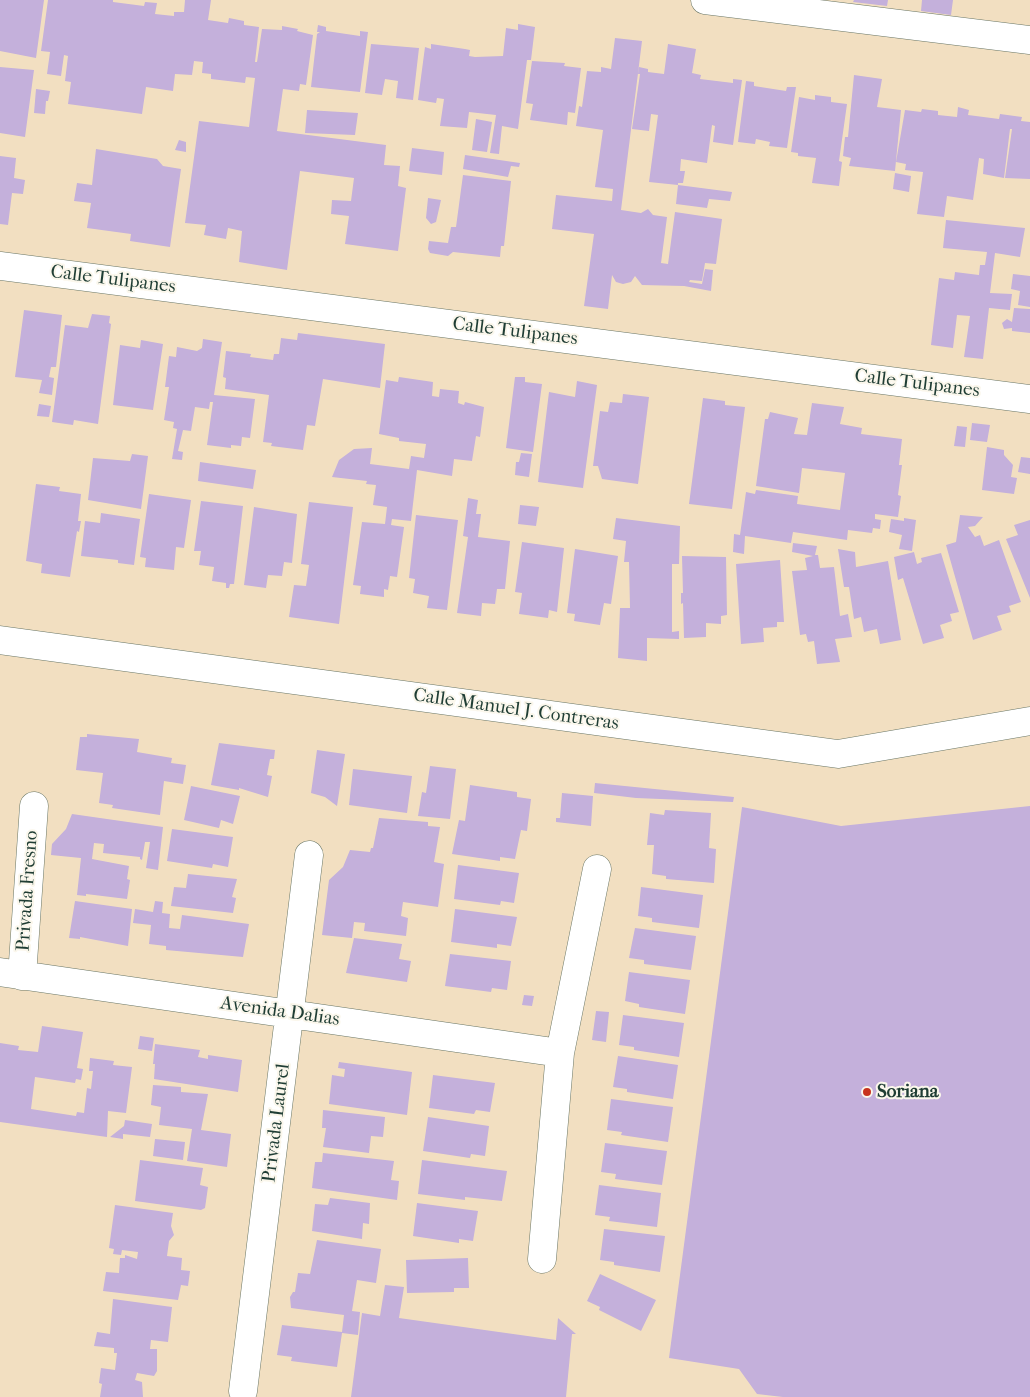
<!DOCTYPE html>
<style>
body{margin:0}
canvas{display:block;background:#f2dfc1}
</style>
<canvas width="1030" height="1397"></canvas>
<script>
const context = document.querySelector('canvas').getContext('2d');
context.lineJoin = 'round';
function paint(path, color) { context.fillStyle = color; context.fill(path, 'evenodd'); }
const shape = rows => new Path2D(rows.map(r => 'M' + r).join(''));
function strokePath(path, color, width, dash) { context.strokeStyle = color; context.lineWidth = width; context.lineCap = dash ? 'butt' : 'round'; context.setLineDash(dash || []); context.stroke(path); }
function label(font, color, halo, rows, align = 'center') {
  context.font = font + ' "IM FELL French Canon",serif'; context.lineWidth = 4; context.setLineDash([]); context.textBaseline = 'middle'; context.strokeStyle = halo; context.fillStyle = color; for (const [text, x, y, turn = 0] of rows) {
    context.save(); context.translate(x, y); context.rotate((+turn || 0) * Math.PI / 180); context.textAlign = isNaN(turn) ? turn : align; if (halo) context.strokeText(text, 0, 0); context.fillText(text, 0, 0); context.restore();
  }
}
const building = shape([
 [0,0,44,0,36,58,0,51],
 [48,0,113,0,113,2,144,6,145,2,157,3,155,14,174,16,174,12,184,12,185,0,211,0,208,20,228,23,229,18,244,21,244,25,259,27,255,62,257,62,262,29,282,30,282,26,298,29,297,31,313,35,306,85,300,84,299,91,283,89,277,131,386,145,384,165,400,166,398,186,406,188,398,251,345,244,349,216,331,214,332,200,351,201,354,178,300,171,287,270,239,262,242,231,228,228,226,239,204,235,206,225,185,223,199,121,249,127,255,78,246,77,245,83,211,79,211,74,202,73,203,62,194,61,192,75,175,74,173,91,146,87,142,114,68,104,71,82,65,81,68,56,64,55,61,76,47,74,50,52,41,51],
 [854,0,888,0,887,6,853,2],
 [922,0,953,0,951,15,921,11],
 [518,24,535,27,531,60,527,60,518,129,502,126,499,154,490,153,496,115,469,112,467,128,440,126,444,99,437,98,436,103,418,100,425,47,431,49,431,44,465,49,470,50,469,56,475,57,503,56,506,28,518,30],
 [318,25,326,27,326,31,360,36,360,31,368,32,360,92,311,87,317,34,320,32,317,32],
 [615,38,642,41,621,210,641,213,648,209,653,215,667,217,661,263,668,264,675,212,722,219,716,264,705,263,702,281,690,280,689,282,702,284,705,269,713,270,711,291,684,286,642,285,635,276,631,282,623,284,616,282,612,275,608,309,584,306,594,234,552,229,556,195,612,201,613,189,595,187,603,130,576,126,579,106,582,107,587,71,601,72,601,67,611,69],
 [371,44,419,48,413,100,396,98,398,81,385,79,382,95,365,93],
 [668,44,696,49,692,73,701,75,700,79,733,83,733,79,742,80,733,145,713,142,715,126,712,125,707,163,681,159,680,171,685,171,683,183,678,183,678,185,649,182,658,115,651,114,649,131,632,129,640,74,638,74,639,67,648,69,648,72,664,74],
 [532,61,565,63,564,66,581,68,575,113,568,112,567,125,530,120,533,104,526,103],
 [0,67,34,70,25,137,0,133],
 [854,75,882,79,877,107,901,110,895,171,849,166,851,158,843,156,845,137,848,137],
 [746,81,754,82,754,86,786,91,787,87,796,87,787,148,769,146,770,142,756,139,755,144,738,142],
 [36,89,50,91,48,101,46,101,45,114,34,113],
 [815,95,831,97,831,102,847,104,839,161,842,162,839,186,812,183,816,158,798,156,798,153,791,152,799,97,815,100],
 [958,107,969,110,968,115,999,119,1000,114,1022,117,1021,121,1030,122,1030,179,1005,178,1012,129,1010,129,1004,178,983,174,984,159,979,158,973,200,947,196,944,217,917,214,923,172,905,170,906,164,896,162,905,110,921,112,922,109,938,111,938,115,957,117],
 [307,110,358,113,355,135,305,133],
 [476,119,492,122,487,152,472,150],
 [179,140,186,142,186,152,175,150],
 [412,148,444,152,442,175,409,171],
 [96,149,157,159,163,166,181,169,170,247,130,241,131,234,87,228,91,203,74,201,77,183,92,185],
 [465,155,520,163,519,167,511,166,508,177,463,169],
 [0,156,16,158,14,178,25,180,23,194,12,193,8,225,0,224],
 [895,173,911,176,909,192,893,189],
 [463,175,511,181,504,246,501,246,500,257,453,252,448,256,430,253,428,249,429,241,448,243,451,227,456,227],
 [678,185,732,192,730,201,709,199,707,208,676,204],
 [428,198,441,200,436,222,431,224,426,218],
 [946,220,1025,228,1020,257,995,253,990,293,1012,294,1010,310,989,308,983,359,964,357,970,316,957,315,953,348,931,345,939,278,954,280,955,272,979,275,980,265,985,265,987,252,943,248],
 [1013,274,1030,276,1030,307,1018,305,1020,291,1011,289],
 [1014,308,1030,309,1030,333,1012,331,1012,328,1004,329,1002,323,1007,319,1012,322],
 [24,310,62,315,56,367,51,367,49,377,54,378,52,395,39,393,42,380,15,377],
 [92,314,110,316,109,323,111,324,98,424,74,420,73,425,52,422,65,325,88,328],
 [298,333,385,344,380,388,323,379,315,426,307,425,303,450,271,446,272,443,263,442,269,395,225,389,226,378,223,377,226,351,251,354,250,357,273,360,274,354,279,354,281,338,297,340],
 [203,339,222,342,214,395,255,399,250,438,242,437,241,446,231,445,231,448,207,445,213,402,210,402,209,409,195,407,191,431,183,430,178,451,183,452,182,460,172,459,177,429,173,428,174,422,164,420,169,387,165,387,169,356,176,357,177,347,197,351,202,348],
 [141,340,163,344,153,410,113,405,120,345,140,348],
 [399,377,433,382,432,396,439,397,440,389,459,391,458,403,464,405,465,402,484,407,480,437,476,436,472,461,454,459,452,476,417,470,411,521,392,519,391,525,404,527,397,577,390,576,388,590,384,589,384,597,360,594,361,586,353,585,362,522,385,524,387,507,373,505,376,485,366,484,367,481,332,477,339,460,354,449,372,448,370,464,409,469,411,456,424,458,426,444,399,441,399,438,379,434,386,380,398,382],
 [515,377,525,377,525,382,542,384,533,452,506,448],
 [577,381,597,385,583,488,538,482,549,392,575,397],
 [623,394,649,397,638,484,602,479,598,466,593,466,600,411,608,412,610,402,622,403],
 [703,398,725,401,725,405,745,407,732,509,689,504],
 [812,403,844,407,840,424,862,428,861,434,902,439,899,465,902,465,898,495,901,496,898,517,875,514,875,519,881,520,880,529,873,528,872,533,848,530,847,540,793,532,791,543,745,536,744,554,733,552,734,534,740,535,746,492,755,494,756,490,798,496,797,504,840,510,845,473,802,468,799,493,756,486,765,419,768,419,770,412,798,418,794,434,807,435],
 [39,404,51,406,49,417,37,416],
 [972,423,990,425,987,442,970,440],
 [957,426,967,427,965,447,954,446],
 [987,447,1004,450,1004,455,1013,465,1011,477,1017,478,1014,494,982,490],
 [521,453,532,454,529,477,515,475,516,462,519,462],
 [132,454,148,456,141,509,88,500,93,458,130,461],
 [1021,457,1030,458,1030,474,1018,472],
 [200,462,256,470,253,489,198,481],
 [36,484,60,487,59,491,81,494,78,521,81,521,79,532,77,531,70,577,41,573,42,564,26,561],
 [149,494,191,500,184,548,176,547,174,570,145,567,146,558,140,557],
 [468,498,478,500,476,514,481,514,478,537,510,541,505,589,497,589,495,604,482,603,481,616,457,613,468,537,463,536],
 [201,501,243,506,234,584,230,584,229,588,226,588,226,583,212,581,214,567,199,565,201,551,194,551],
 [309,502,353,507,339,624,289,617,294,585,306,586,309,565,301,564],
 [520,505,539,507,536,526,518,524],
 [254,507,297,514,292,563,284,562,282,576,268,575,266,588,244,585],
 [101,513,140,519,134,565,118,563,118,560,81,556,85,521,100,523],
 [416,515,458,520,447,610,427,608,429,596,413,593,415,579,409,578],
 [960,515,983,517,975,526,968,527,975,537,980,535,984,546,999,540,1021,602,1009,606,1011,612,997,616,1002,630,973,640,946,545,956,542],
 [616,518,680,526,679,564,672,564,672,632,679,631,679,639,647,638,647,661,618,658,620,608,630,608,629,562,624,562,626,541,613,539],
 [904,518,916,520,912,551,899,549,902,535,889,532,891,519,904,521],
 [1030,520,1030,598,1006,539,1018,535,1014,525],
 [522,542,564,548,557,612,549,610,548,618,519,614,522,593,515,592],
 [793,543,817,546,815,555,818,555,820,568,834,567,840,616,848,614,852,637,835,639,840,662,817,664,814,641,808,642,806,634,800,635,792,571,807,570,805,558,813,556,792,552],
 [575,549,618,556,611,604,604,603,600,625,574,621,575,614,567,613],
 [838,549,855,552,856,567,888,561,901,640,880,644,877,629,864,632,861,617,854,619,849,587,844,587],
 [914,552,917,564,922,562,921,558,941,553,959,612,950,614,952,621,940,625,944,638,923,644,903,578,898,580,894,557],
 [682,556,726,557,727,615,721,616,721,624,706,623,706,637,684,638,683,603,681,604,681,593,683,593],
 [780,560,784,622,777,622,777,627,763,628,764,642,741,644,736,564],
 [87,734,139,739,137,752,172,758,171,763,186,765,183,784,164,781,160,815,112,808,113,805,99,803,103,773,76,770,80,737,87,737],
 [219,743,275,750,274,759,270,759,267,775,272,776,268,797,239,788,239,790,211,785],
 [317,750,345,754,337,806,325,797,311,793],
 [430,766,456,769,450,819,418,816,422,792,426,793],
 [353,769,412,776,407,813,349,805],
 [595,783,734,797,733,802,636,798,594,793],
 [470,785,517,792,517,797,531,799,527,831,521,830,515,859,500,857,500,861,452,854,459,820,465,821],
 [191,786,240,796,233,824,221,820,219,828,184,820],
 [562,793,593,796,591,826,556,822,556,818,560,818],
 [1030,806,1030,1397,783,1397,757,1394,739,1369,669,1358,742,807,841,826],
 [665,810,711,813,709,848,716,849,714,883,666,879,666,876,652,874,654,845,647,845,650,813,664,815],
 [72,814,163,827,158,870,146,868,150,842,145,842,142,860,140,859,140,857,103,853,104,844,94,843,92,859,129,866,127,879,130,880,127,899,86,894,86,896,77,895,81,858,51,855,52,844,66,829],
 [379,818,428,822,428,826,440,827,434,862,444,864,438,907,403,902,401,916,408,918,406,936,364,931,365,923,354,922,352,938,322,935,329,880,343,867,350,850,370,852,371,848,373,848],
 [172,829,233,837,228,867,213,864,212,868,167,861],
 [458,865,519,873,514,903,501,901,500,905,454,899],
 [188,874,237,879,232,897,236,898,233,913,171,906,174,887,186,888],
 [641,887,703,895,699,928,652,922,652,918,638,916],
 [75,901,132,909,128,946,80,937,80,939,69,938],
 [155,901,163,902,162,913,170,914,169,928,180,929,182,915,249,924,243,957,166,950,166,946,149,944,151,925,133,923,135,909,153,912],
 [455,909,517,917,511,946,497,944,497,948,451,942],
 [635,928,696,936,691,970,644,964,644,960,629,958],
 [354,938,402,944,399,959,411,961,407,982,346,973],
 [450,954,511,961,507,990,492,988,491,992,445,986],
 [629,972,690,980,685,1014,639,1007,639,1004,625,1001],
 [524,995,534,996,532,1006,522,1005],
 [596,1011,609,1012,606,1042,592,1040],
 [623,1015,684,1023,679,1057,634,1050,634,1047,619,1045],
 [42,1026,83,1032,77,1068,83,1069,81,1080,76,1079,75,1083,35,1077,31,1109,76,1116,77,1112,84,1113,87,1088,91,1089,93,1071,89,1071,90,1058,114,1061,113,1065,132,1067,126,1113,108,1111,107,1137,0,1122,0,1043,19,1046,18,1050,38,1052],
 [140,1036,154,1038,152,1051,138,1049],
 [155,1044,200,1050,198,1057,208,1059,208,1055,242,1060,238,1092,154,1079,155,1064,153,1064],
 [618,1056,678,1065,673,1099,627,1092,627,1089,613,1087],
 [339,1062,412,1072,407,1115,329,1104,332,1075,344,1077,345,1069,338,1068],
 [433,1075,495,1083,490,1112,476,1110,474,1114,429,1108],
 [153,1085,181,1087,181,1092,208,1094,201,1130,231,1134,227,1167,187,1161,192,1129,159,1125,161,1107,151,1105],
 [611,1099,673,1107,668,1142,621,1135,622,1132,607,1130],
 [323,1110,385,1117,383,1137,371,1136,369,1153,323,1147,326,1128,322,1128],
 [428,1117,489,1126,485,1156,471,1154,470,1158,423,1151],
 [125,1120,152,1124,150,1137,123,1134,123,1139,110,1137,124,1126],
 [155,1139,185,1142,183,1160,153,1156],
 [605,1143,667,1151,662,1185,615,1179,616,1174,601,1172],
 [323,1153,394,1161,391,1180,399,1181,397,1200,312,1188,315,1162,322,1162],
 [140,1160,203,1168,200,1185,208,1187,205,1208,201,1210,135,1201],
 [422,1160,507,1171,502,1201,465,1197,465,1200,418,1194],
 [599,1185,661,1193,657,1227,609,1221,610,1217,595,1215],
 [330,1198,370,1203,369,1224,363,1223,362,1239,312,1231,315,1204,328,1205],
 [417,1203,478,1211,473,1241,459,1239,459,1243,413,1236],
 [115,1205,173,1213,171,1226,174,1235,169,1241,167,1256,182,1258,181,1270,190,1271,188,1286,181,1285,178,1300,103,1291,106,1272,119,1273,120,1258,125,1258,125,1255,137,1259,138,1252,122,1250,121,1255,113,1254,114,1249,109,1248],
 [604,1229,665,1236,660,1272,614,1265,614,1262,600,1260],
 [317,1240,381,1249,376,1283,357,1280,352,1311,360,1312,358,1335,342,1333,337,1367,291,1361,292,1357,277,1355,282,1325,342,1332,344,1315,291,1308,290,1297,293,1292,295,1292,298,1273,310,1274],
 [468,1258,469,1288,454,1288,454,1292,407,1293,406,1260],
 [600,1274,656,1300,641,1331,599,1310,600,1307,587,1301],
 [385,1285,404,1287,399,1318,556,1340,558,1318,576,1334,572,1334,566,1397,351,1397,362,1313,380,1316],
 [113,1299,172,1307,168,1342,151,1340,150,1349,157,1349,157,1371,154,1376,137,1373,135,1380,142,1382,143,1397,100,1397,102,1384,99,1383,101,1368,115,1370,117,1353,114,1353,114,1348,94,1346,97,1332,110,1334]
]);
const minor = shape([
 [705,0,1030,40],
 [0,266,1030,399],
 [0,640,838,754,1030,721],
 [0,972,560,1053],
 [22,976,34,806],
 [542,1259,560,1053,597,869],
 [243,1391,309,855]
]);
const markers = [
 [867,1092,5,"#c8321e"]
];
const streetNames = [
 ["Calle Tulipanes",113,280,7],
 ["Calle Tulipanes",515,332,7],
 ["Calle Tulipanes",917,384,7],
 ["Calle Manuel J. Contreras",516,710,8],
 ["Privada Fresno",28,891,-86],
 ["Avenida Dalias",280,1012,8],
 ["Privada Laurel",277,1123,-83]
];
const poiNames = [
 ["Soriana",877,1092]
];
paint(building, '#c4b0db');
strokePath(minor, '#697665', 29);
strokePath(minor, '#fff', 28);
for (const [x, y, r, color] of markers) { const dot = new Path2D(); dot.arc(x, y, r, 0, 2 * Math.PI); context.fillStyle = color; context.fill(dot); strokePath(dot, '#fbf7ec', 2); }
label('19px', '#1f3d34', '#fbf7ec', streetNames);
label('bold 19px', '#1f3d34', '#fbf7ec', poiNames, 'left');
</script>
